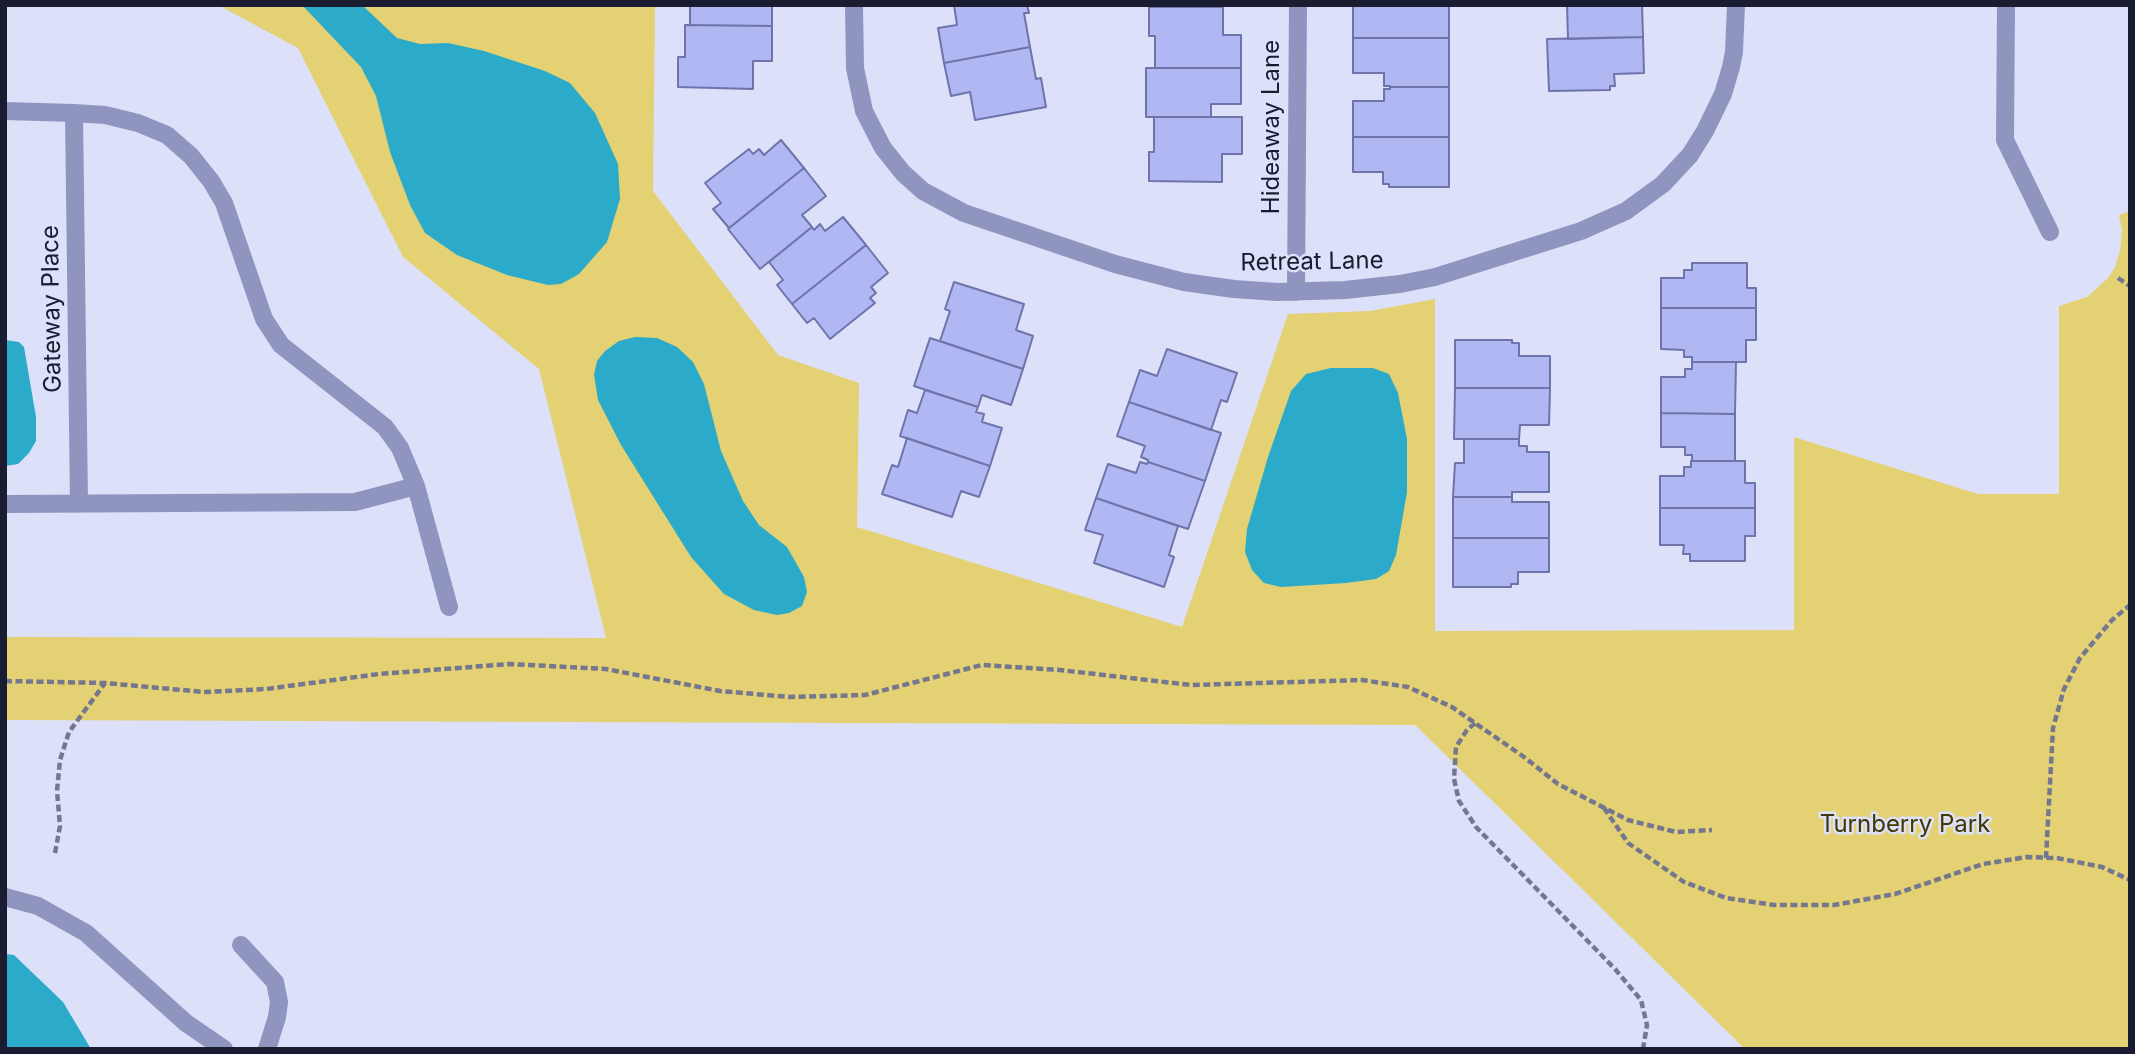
<!DOCTYPE html>
<style>
body{margin:0}
#map{position:relative;width:2135px;height:1054px;overflow:hidden;background:#dde0f9;font-family:Inter,sans-serif}
canvas{display:block}
.frame{position:absolute;inset:0;border:7px solid #1a1c32;pointer-events:none}
</style>
<div id="map">
<canvas width="2135" height="1054"></canvas>
<div class="frame"></div>
</div>
<script>
const context = document.querySelector('canvas').getContext('2d');
context.lineJoin = 'round';
function paint(path, color) { context.fillStyle = color; context.fill(path, 'evenodd'); }
const shape = rows => new Path2D(rows.map(r => 'M' + r).join(''));
function strokePath(path, color, width, dash) { context.strokeStyle = color; context.lineWidth = width; context.lineCap = dash ? 'butt' : 'round'; context.setLineDash(dash || []); context.stroke(path); }
function label(font, color, halo, rows, align = 'center') {
  context.font = font + ' Inter,sans-serif'; context.lineWidth = 5; context.setLineDash([]); context.textBaseline = 'middle'; context.strokeStyle = halo; context.fillStyle = color; for (const [text, x, y, turn = 0] of rows) {
    context.save(); context.translate(x, y); context.rotate((+turn || 0) * Math.PI / 180); context.textAlign = isNaN(turn) ? turn : align; if (halo) context.strokeText(text, 0, 0); context.fillText(text, 0, 0); context.restore();
  }
}
const green = shape([
 [218,5,655,5,653,191,778,355,859,383,857,527,1182,627,1288,314,1370,311,1435,299,1435,631,1794,630,1794,437,1978,494,2059,494,2059,306,2087,297,2108,278,2114,269,2120,251,2122,230,2119,215,2130,211,2130,1049,1745,1049,1415,725,5,720,5,637,606,638,539,369,403,257,298,48]
]);
const water = shape([
 [302,5,362,5,397,38,420,44,448,43,484,51,545,71,570,83,595,113,618,164,620,199,607,242,579,274,561,284,548,285,507,275,457,255,425,233,410,205,390,152,376,96,361,67],
 [635,337,657,338,677,347,693,362,704,384,721,451,743,501,759,525,787,547,804,577,807,592,802,606,789,613,777,615,754,610,724,594,691,557,621,445,598,400,594,375,597,361,605,351,619,341],
 [5,340,19,342,24,347,36,417,36,441,29,453,18,464,5,466],
 [1331,368,1373,368,1389,374,1398,393,1407,439,1407,492,1396,555,1389,571,1376,579,1346,583,1281,587,1264,583,1252,570,1245,552,1247,529,1268,457,1291,391,1306,374],
 [5,954,14,955,63,1002,91,1049,5,1049]
]);
const building = shape([
 [690,5,772,5,772,26,690,25,690,5],
 [954,5,1027,5,1029,13,1024,13,1030,47,944,63,938,28,957,25,954,5],
 [1353,5,1449,5,1449,38,1353,38,1353,5],
 [1567,5,1642,5,1643,37,1568,39,1567,5],
 [1149,7,1223,7,1223,35,1241,35,1241,68,1155,68,1155,36,1149,36,1149,7],
 [685,25,772,26,772,61,753,61,753,89,678,87,678,57,685,57,685,25],
 [1643,37,1644,73,1614,74,1615,86,1610,86,1610,90,1549,91,1547,39,1643,37],
 [1353,38,1449,38,1449,87,1390,87,1390,86,1384,86,1384,73,1353,73,1353,38],
 [1030,47,1036,79,1041,78,1046,107,975,120,970,92,951,96,944,63,1030,47],
 [1146,68,1241,68,1241,104,1211,104,1211,117,1146,117,1146,68],
 [1390,87,1449,87,1449,137,1353,137,1353,101,1384,101,1384,89,1390,89,1390,87],
 [1154,117,1242,117,1242,154,1222,154,1222,182,1149,181,1149,152,1154,152,1154,117],
 [1353,137,1449,137,1449,187,1389,187,1389,184,1383,184,1383,172,1353,172,1353,137],
 [781,140,804,168,729,228,713,209,721,203,705,183,749,149,753,154,759,149,764,155,781,140],
 [804,168,826,196,802,215,812,227,760,269,728,229,804,168],
 [843,217,866,245,792,304,777,285,783,280,769,262,812,227,814,230,820,224,825,231,843,217],
 [866,245,888,273,871,287,876,293,870,298,875,303,830,339,814,318,807,323,792,304,866,245],
 [1692,263,1747,263,1747,288,1756,288,1756,308,1661,308,1661,278,1684,278,1684,270,1692,270,1692,263],
 [954,282,1024,304,1016,330,1033,336,1023,369,940,341,950,311,945,309,954,282],
 [1661,308,1756,308,1756,340,1746,340,1746,362,1692,362,1692,357,1684,357,1684,350,1661,349,1661,308],
 [930,338,1023,369,1011,405,982,395,978,407,914,386,930,338],
 [1455,340,1512,340,1512,343,1519,343,1519,356,1550,356,1550,388,1455,388,1455,340],
 [1167,349,1237,373,1227,402,1221,400,1211,430,1129,402,1140,370,1157,376,1167,349],
 [1692,362,1736,362,1735,414,1661,413,1661,377,1685,377,1685,369,1692,369,1692,362],
 [1455,388,1550,388,1549,425,1520,425,1519,439,1454,439,1455,388],
 [925,390,978,407,976,412,984,414,982,422,1002,428,990,466,900,436,908,410,917,413,925,390],
 [1129,402,1221,433,1205,481,1148,462,1148,460,1141,457,1145,446,1117,436,1129,402],
 [1661,413,1735,414,1735,461,1692,461,1692,455,1685,455,1685,447,1661,447,1661,413],
 [907,438,990,466,979,497,961,491,952,517,882,494,892,465,898,467,907,438],
 [1464,439,1519,439,1519,446,1527,446,1527,452,1549,452,1549,492,1512,492,1512,497,1453,497,1455,463,1464,463,1464,439],
 [1691,461,1745,461,1745,483,1755,483,1755,508,1660,508,1660,476,1684,476,1684,467,1691,467,1691,461],
 [1140,462,1147,464,1148,462,1205,481,1188,529,1096,498,1108,464,1136,473,1140,462],
 [1453,497,1512,497,1512,502,1549,502,1549,538,1453,538,1453,497],
 [1096,498,1178,526,1169,555,1174,557,1164,587,1094,563,1103,535,1085,530,1096,498],
 [1660,508,1755,508,1755,536,1745,536,1745,561,1690,561,1690,554,1683,554,1684,545,1660,545,1660,508],
 [1453,538,1549,538,1549,572,1518,572,1518,584,1511,584,1511,587,1453,587,1453,538]
]);
const path = shape([
 [2118,278,2130,286],
 [5,681,105,683,204,692,266,689,379,674,510,664,606,669,720,691,790,697,865,695,982,665,1060,670,1191,685,1362,680,1408,687,1452,707,1524,757,1558,784,1628,820,1676,832,1712,830],
 [1475,723,1467,730,1456,747,1454,779,1459,801,1476,827,1615,969,1641,1000,1647,1025,1643,1049],
 [1604,808,1628,843,1684,882,1726,898,1774,905,1834,905,1895,894,1983,864,2027,857,2057,858,2102,867,2130,880],
 [55,853,60,826,57,791,60,760,69,732,105,683],
 [2046,858,2053,728,2064,689,2080,658,2112,620,2130,605]
]);
const service = shape([
 [5,897,38,906,86,933,186,1023,224,1049],
 [241,945,275,982,279,1002,277,1017,267,1049]
]);
const minor = shape([
 [854,5,855,68,864,111,883,148,903,173,923,191,964,213,1115,264,1184,282,1234,289,1277,292,1345,290,1400,284,1435,277,1581,231,1626,211,1663,184,1690,155,1705,131,1723,94,1731,67,1734,52,1736,5],
 [2006,5,2005,140,2050,232],
 [5,111,74,113,105,115,138,123,167,135,191,156,211,181,224,203,264,319,281,345,385,427,400,448,416,486,449,607],
 [74,113,79,504],
 [1296,292,1298,5],
 [5,504,355,502,416,486]
]);
const streetNames = [
 ["Hideaway Lane",1272,127,-90],
 ["Retreat Lane",1312,262,-1],
 ["Gateway Place",52,309,-91]
];
const parkNames = [
 ["Turnberry Park",1905,825]
];
paint(green, '#e3d174');
paint(water, '#2baac9');
paint(building, '#b0b7f2');
strokePath(building, '#6e74aa', 2);
strokePath(path, '#74778e', 4.5, [7, 3.5]);
strokePath(service, '#9095c0', 18);
strokePath(minor, '#9095c0', 18);
label('24px', '#1a1c32', '#dde0f9', streetNames);
label('24px', '#403701', '#dde0f9', parkNames);
</script>
